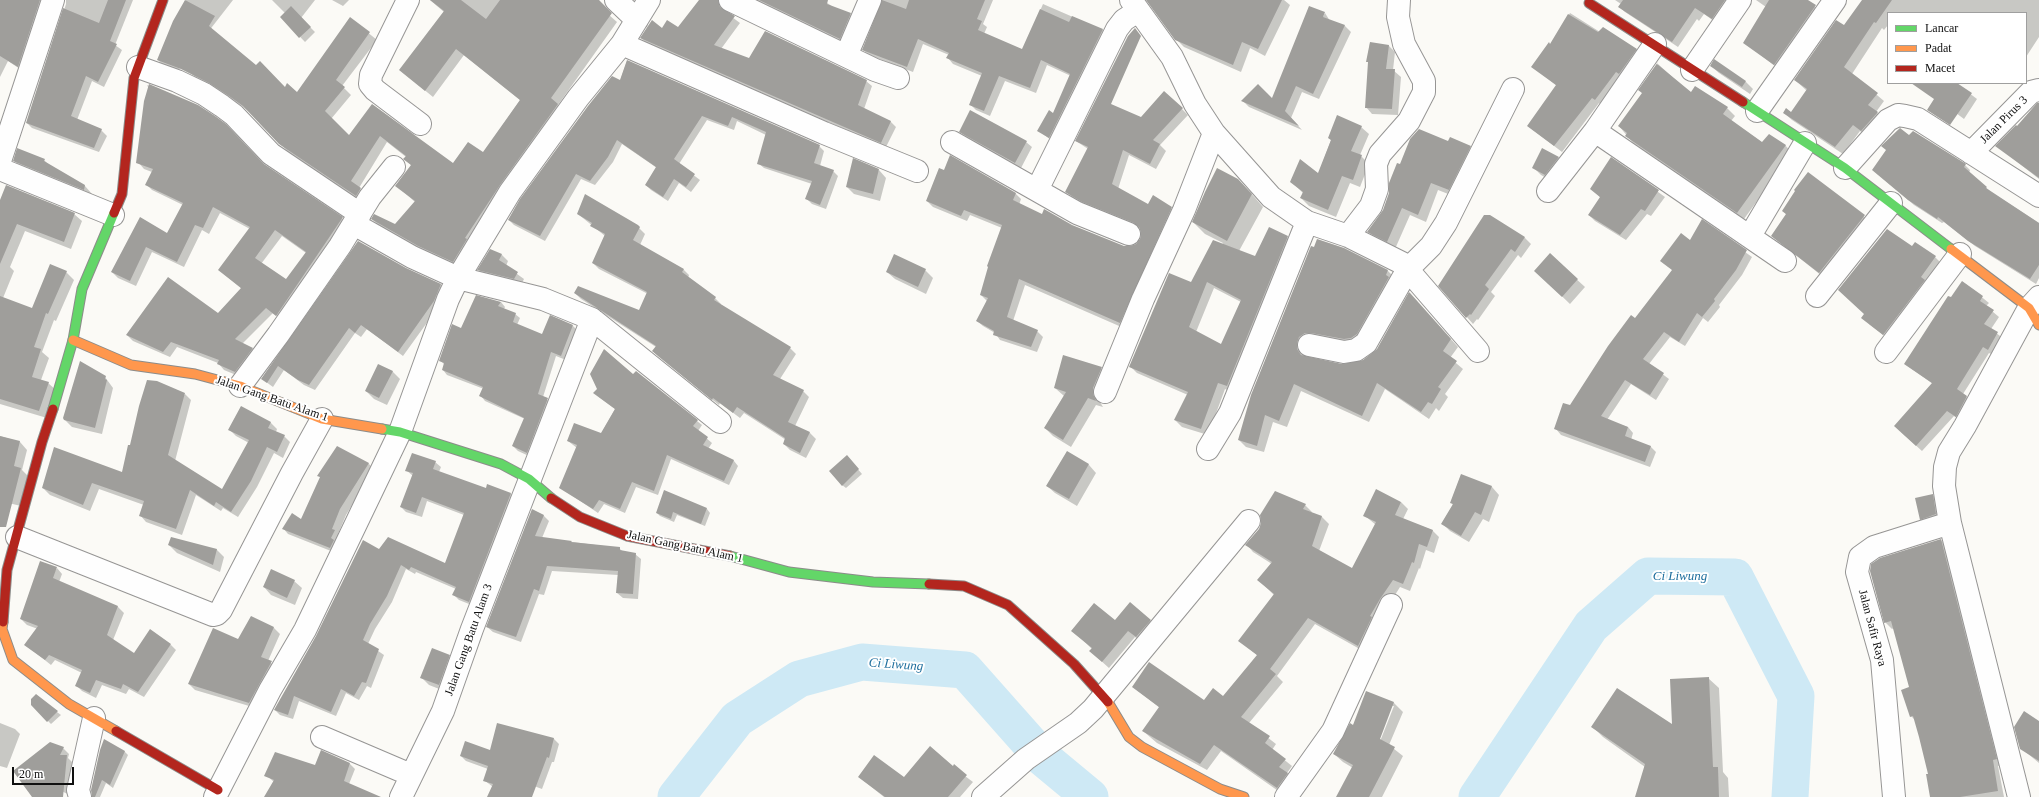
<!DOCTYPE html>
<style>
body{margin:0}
#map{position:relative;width:2039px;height:797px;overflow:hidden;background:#fbfaf6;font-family:"Times New Roman",serif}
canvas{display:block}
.legend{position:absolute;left:1887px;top:12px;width:140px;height:72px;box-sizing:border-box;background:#fff;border:1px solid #9f9f9f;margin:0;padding:5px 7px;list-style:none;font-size:12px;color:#101010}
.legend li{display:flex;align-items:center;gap:8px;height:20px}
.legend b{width:20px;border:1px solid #9f9f9f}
.scale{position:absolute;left:12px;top:767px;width:62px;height:18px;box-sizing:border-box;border:2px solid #101010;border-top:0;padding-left:5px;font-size:12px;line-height:14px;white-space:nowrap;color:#101010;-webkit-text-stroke:3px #fff;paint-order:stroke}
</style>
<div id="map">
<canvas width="2039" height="797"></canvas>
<ul class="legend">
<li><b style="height:5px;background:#63d668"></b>Lancar</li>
<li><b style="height:5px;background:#ff974d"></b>Padat</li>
<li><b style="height:5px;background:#b3261e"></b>Macet</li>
</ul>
<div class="scale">20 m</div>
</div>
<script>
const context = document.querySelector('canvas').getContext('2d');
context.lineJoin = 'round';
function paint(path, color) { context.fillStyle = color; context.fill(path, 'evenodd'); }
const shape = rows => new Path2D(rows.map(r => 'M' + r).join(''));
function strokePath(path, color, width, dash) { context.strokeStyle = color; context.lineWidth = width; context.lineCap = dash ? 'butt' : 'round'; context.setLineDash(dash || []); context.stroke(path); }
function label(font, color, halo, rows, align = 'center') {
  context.font = font + ' "Times New Roman",serif'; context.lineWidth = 4; context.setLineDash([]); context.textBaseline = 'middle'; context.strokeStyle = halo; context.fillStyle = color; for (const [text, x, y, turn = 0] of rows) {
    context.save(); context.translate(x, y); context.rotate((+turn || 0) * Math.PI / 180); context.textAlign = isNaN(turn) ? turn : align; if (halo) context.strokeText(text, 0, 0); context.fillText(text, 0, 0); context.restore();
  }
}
const shadow = shape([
 [0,0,47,0,23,71,8,61,0,77],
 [66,0,133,0,115,45,122,50,104,87,92,81,77,120,101,130,107,136,99,152,32,128,27,123,66,4],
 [186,0,233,0,177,72,165,68,158,60,174,22],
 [272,0,315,0,301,18,315,32,305,42,281,17,285,13],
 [332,0,349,0,343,6],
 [430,0,592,0,617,22,558,105,564,112,460,268,426,253,379,226,372,219,395,225,415,202,397,186,412,166,405,159,406,157,387,142,359,188,367,196,363,202,287,151,250,112,219,90,198,80,191,73,285,88,298,93,350,18,377,40,342,86,351,95,331,119,349,136,373,105,454,165,483,154,520,100,464,55,433,97,400,70,444,12],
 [701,0,724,0,724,11,740,23,721,49,749,60,866,81,872,86,864,109,890,121,896,127,886,147,647,44,641,38,662,29,678,28],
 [754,0,823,0,833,7,850,14,856,19,845,44],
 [882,0,993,0,983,24,987,27,984,34,1023,50,1043,4,1103,30,1108,35,1055,143,1039,131,1054,114,1071,76,1047,65,1036,93,1005,81,990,116,976,110,970,104,982,76,953,64,948,58,949,55,923,44,913,72,869,55,863,50,882,5],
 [1148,0,1284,0,1290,5,1265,56,1250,48,1241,72,1184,47,1176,39],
 [1615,0,1735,0,1718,24,1704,14,1699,21,1697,19,1678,47,1625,12,1619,7,1621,4],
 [1756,0,1807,0,1821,12,1780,70,1745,43,1766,7],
 [1863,0,2039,0,2039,37,2026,57,2026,13,1888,13,1888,25,1884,30,1882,28,1852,74,1884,101,1876,112,1885,120,1869,138,1860,131,1843,154,1792,120,1784,113,1791,113,1807,91,1795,80,1844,26],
 [1325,13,1330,21,1345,26,1351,32,1319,99,1302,92,1291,118,1302,130,1249,107,1243,101,1272,100],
 [1570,13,1600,32,1636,49,1643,56,1602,106,1599,103,1562,152,1528,126,1557,86,1533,67,1551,45],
 [1370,43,1389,46,1395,52,1393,70,1401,77,1398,115,1372,114,1366,107,1369,63,1367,61],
 [627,61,819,146,824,151,820,166,833,171,838,176,826,209,812,204,807,199,812,184,764,168,758,163,766,135,737,121,734,130,707,120,679,164,700,180,691,192,679,183,668,201,651,190,646,185,657,168,622,144,613,162,595,185,581,179,545,241,514,225,509,220,620,81],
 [1715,61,1746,82,1753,89,1750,94,1719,73,1711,66],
 [1658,64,1691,94,1695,87,1727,108,1735,116,1731,121,1763,143,1785,145,1792,153,1744,219,1633,143,1619,126,1643,94,1640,90],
 [1916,83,1956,83,1977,99,1964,119],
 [147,85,197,106,264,166,342,218,348,224,283,321,273,313,242,344,252,349,258,355,241,377,224,370,218,363,177,347,170,357,133,341,127,335,218,314,242,289,219,270,250,229,220,213,209,234,202,230,184,267,152,252,136,286,118,278,112,272,141,218,167,234,183,205,152,190,146,184,152,172,144,169,138,162,149,89],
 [282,236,306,253,286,281,261,264],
 [2039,106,2039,179,1997,146],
 [1103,109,1141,118,1182,109,1188,115,1160,145,1166,151,1156,169,1129,155,1118,189,1148,205,1171,208,1177,214,1126,329,1025,285,1013,321,1037,331,1043,337,1037,352,1000,340,995,333,983,326,977,321,987,301,981,295,1002,228,970,215,967,221,933,207,927,201,1015,193,1021,199,1019,205,1042,215,1124,247,1130,247,1137,245,1141,239,1142,233,1141,228,1089,207,1072,197,1066,191,1088,149,1076,141],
 [1361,127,1369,134,1360,155,1369,164,1360,187,1350,183,1336,217,1309,206,1301,198,1303,193,1291,181,1318,175,1331,140,1329,138],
 [1900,129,1909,136,1965,165,1970,170,1969,173,1991,192,2039,223,2039,278,2036,284,1975,246,1944,222,1942,223,1914,205,1873,170,1887,150,1883,146],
 [960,131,1026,142,1032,147,1021,168,966,137],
 [1449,142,1470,147,1478,154,1456,197,1438,190,1426,222,1410,215,1395,249,1376,239,1368,231,1384,211,1400,165],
 [1558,158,1566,165,1553,182,1541,175,1533,167],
 [1611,158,1665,197,1651,216,1647,214,1626,240,1595,221,1589,215,1601,198,1591,189],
 [44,160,49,165,85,186,92,194,91,196,22,168,14,161],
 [879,170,886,178,880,201,854,194,847,187],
 [1808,173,1872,223,1827,280,1772,236,1787,215,1783,211],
 [1250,192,1263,207,1239,251,1256,258,1287,237,1294,243,1234,393,1225,389,1208,435,1182,427,1175,420,1188,395,1137,373,1130,366,1223,243,1205,234,1193,222],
 [1214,288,1241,302,1222,345,1196,332],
 [0,205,74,214,82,221,71,249,25,231,10,267,14,271,3,298,33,309,66,272,74,280,56,321,54,320,42,352,49,358,41,380,48,383,56,390,47,418,0,404],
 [578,214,637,226,645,234,640,245,683,269,689,275,688,278,715,298,721,304,720,305,790,348,796,354,780,379,803,391,809,397,795,426,810,433,816,439,806,458,790,450,784,444,786,440,744,413,740,418,720,403,719,405,659,357,653,351,656,347,581,299,575,293,640,312,648,294,599,269,593,263,605,236],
 [1490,216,1525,238,1531,244,1521,258,1518,255,1491,292,1495,296,1478,320,1477,319,1473,324,1440,286],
 [1702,221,1752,257,1742,275,1719,305,1720,307,1708,322,1703,318,1685,346,1670,337,1649,364,1669,379,1656,400,1631,384,1607,420,1628,427,1633,433,1631,440,1650,446,1656,452,1650,467,1561,435,1556,429,1673,270],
 [358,242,405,269,441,285,446,290,439,306,403,356,367,329,361,337,355,333,315,390,304,385,284,370,273,387,262,379],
 [1913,247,1935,257,1941,263,1890,340,1869,324],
 [1344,249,1388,271,1395,278,1364,342,1304,351,1304,356,1342,365,1364,361,1378,350,1410,293,1458,347,1450,358,1463,369,1445,394,1448,397,1439,411,1436,408,1429,419,1385,389,1369,422,1301,391,1287,427,1273,422,1264,452,1246,447,1239,440],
 [491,250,502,255,508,261,506,266,524,279,521,285,485,276,479,270],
 [1550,255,1585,287,1570,304,1543,278],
 [925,270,933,278,926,294,895,279,887,272],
 [1963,282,1989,303,1986,306,1999,317,1991,329,2004,339,1995,356,1989,353,1963,394,1973,403,1962,422,1954,416,1922,451,1901,432,1933,384,1905,364],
 [501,302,505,307,504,309,515,314,520,318,517,325,543,335,573,326,577,330,566,360,556,356,543,397,552,403,531,457,518,451,513,446,525,419,485,401,481,396,484,389,447,375,443,370,445,365,440,360,462,329],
 [1101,368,1109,375,1101,396,1100,402,1103,407,1096,405,1071,447,1053,436,1045,428,1064,396,1055,388],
 [392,371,400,379,387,405,374,399,366,391],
 [634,376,697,421,702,425,698,431,712,443,708,449,734,461,738,466,729,485,671,459,658,495,636,487,625,513,604,504,598,513,561,488,577,448,568,441,601,434,615,409,599,397],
 [105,377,113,388,102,434,72,427,65,420],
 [185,394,191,400,175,461,222,491,249,443,236,436,229,429,241,407,271,423,277,429,276,432,284,436,290,442,283,458,274,453,257,487,238,517,223,508,221,511,196,495,182,535,146,522,140,515,144,505,99,489,90,511,50,495,43,488,122,474,131,446],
 [0,436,20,442,27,450,22,470,28,476,21,506,0,501],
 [1067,452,1089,465,1096,473,1077,506,1055,493,1047,486],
 [850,460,862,474,846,488,842,485],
 [435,462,441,467,439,472,486,489,488,486,511,494,516,499,474,606,459,600,453,594,456,589,416,572,415,574,406,569,392,602,375,629,368,644,384,655,371,688,367,686,359,700,346,693,336,716,299,701,293,719,280,715,275,710,379,550,446,565,464,515,427,501,422,517,406,512,401,507,413,476,406,470],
 [368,463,374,469,346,515,338,534,340,536,336,553,288,534,283,528,302,520,321,478,319,476],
 [1461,475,1492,487,1499,495,1489,522,1483,519,1469,542,1450,531,1442,523,1453,505,1451,502],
 [665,492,707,509,710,513,705,526,677,515,674,522,660,516,657,513],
 [1932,495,1936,498,1939,518,1924,523,1920,519],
 [1401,502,1408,509,1403,519,1432,530,1439,537,1434,553,1426,550,1420,569,1419,568,1410,591,1400,587,1377,624,1365,652,1315,624,1277,676,1283,682,1249,723,1276,744,1272,750,1292,766,1287,773,1294,781,1284,795,1221,751,1207,770,1157,743,1143,731,1160,708,1133,687,1204,702,1223,697,1258,656,1240,641,1274,595,1259,580,1272,564,1253,552,1247,545,1305,505,1312,512,1311,513,1322,517,1329,524,1319,551,1352,569,1376,525,1364,515],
 [532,511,544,516,549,521,542,538,619,548,623,552,635,554,641,559,638,599,623,598,617,593,618,575,552,571,544,595,539,594,521,642,493,632,487,627],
 [1941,540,1947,546,2002,765,1998,766,2004,797,1932,797,1930,774,1915,720,1911,716,1910,688,1894,628,1892,629,1885,622],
 [169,545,216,549,224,557,220,572,177,553],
 [57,568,62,574,59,582,118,607,124,613,113,640,134,654,171,645,176,650,144,697,129,689,126,694,102,685,96,698,82,691,76,685,82,673,55,660,51,665,26,645,38,629,27,625,21,619],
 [294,581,302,588,295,605,271,595,264,587],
 [251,617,274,628,280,634,268,661,278,668,256,708,195,690,189,684,239,640],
 [1150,621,1156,627,1143,643,1135,637,1109,668,1090,651,1092,649,1073,631,1115,622],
 [449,656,457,663,447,692,429,685,421,677],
 [1708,678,1719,688,1723,772,1728,778,1729,797,1636,797,1645,767,1603,737,1593,727,1673,726],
 [1367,693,1394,703,1403,712,1389,745,1403,756,1382,797,1337,797,1353,768,1343,762,1334,754,1353,726],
 [1392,706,1394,706,1379,744,1377,743],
 [32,705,57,712,61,715,51,724],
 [0,723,15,729,20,734,7,768,0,766],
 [2039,723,2039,763,2021,748],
 [498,724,554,739,559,744,554,762,552,762,542,789,518,780,511,797,488,797,493,787,484,780,488,769,466,761,461,756,491,751],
 [63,748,69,754,68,758,72,762,70,795,23,774],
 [124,751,128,755,113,788,106,783,100,797,92,797,92,790],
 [350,764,355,769,349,784,379,797,265,797,274,782,266,775,316,767],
 [953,767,973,782,960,797,884,797,859,777,904,778]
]);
const river = shape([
 [676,797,737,719,799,679,862,662,965,670,1043,758,1090,797],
 [1477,797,1591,626,1648,576,1735,577,1796,696,1790,797]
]);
const building = shape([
 [0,0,40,0,18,67,0,56],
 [108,0,126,0,110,41,117,44,98,82,86,76,71,116,102,129,94,148,26,123,63,8,99,23],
 [185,0,215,16,209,26,256,65,260,61,285,87,287,83,297,92,350,17,370,32,336,80,345,87,325,111,349,135,372,104,453,163,468,142,483,152,520,100,456,49,425,91,399,70,444,11,430,0,461,0,486,19,500,0,599,0,612,13,551,98,558,104,500,185,465,238,467,239,453,262,418,246,371,219,374,214,395,224,415,201,395,186,411,165,403,159,406,156,380,136,351,181,361,188,356,196,279,144,243,106,229,96,209,83,181,69,157,60,173,21],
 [699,0,718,0,720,7,735,16,714,45,749,58,765,31,867,80,858,105,891,121,881,143,640,38,652,20,662,28,667,20,678,27],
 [759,0,828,0,827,4,851,13,840,39],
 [882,0,906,9,909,0,985,0,977,19,982,21,978,30,1022,49,1040,9,1069,22,1072,16,1103,29,1049,138,1037,131,1049,110,1053,113,1070,74,1041,60,1030,88,999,76,984,111,969,105,982,73,946,58,949,53,918,39,907,67,862,50],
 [1146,0,1282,0,1258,49,1242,42,1233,65,1175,40],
 [1623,0,1725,0,1712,19,1695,8,1672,42,1618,7],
 [1769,0,1808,0,1816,5,1774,65,1743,43],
 [1862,0,1892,0,1876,23,1874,22,1844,67,1878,93,1868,105,1878,112,1861,131,1853,125,1835,147,1783,113,1786,108,1791,112,1807,89,1794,80,1836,20,1844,25],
 [291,6,311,27,299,38,280,17],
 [1309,6,1325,12,1323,17,1345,25,1313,94,1296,86,1285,111,1299,126,1241,101,1258,84,1272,98],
 [1568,14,1598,32,1603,27,1637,49,1619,74,1616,72,1595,100,1592,98,1554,146,1527,126,1556,85,1531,67,1549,42,1550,44],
 [1135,28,1141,36,1111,104,1141,117,1164,91,1183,108,1153,140,1160,144,1150,164,1123,150,1112,184,1148,204,1153,195,1172,207,1120,323,1019,279,1007,317,1038,330,1031,347,993,335,994,331,976,321,988,298,980,295,988,267,987,266,1002,225,964,210,961,216,926,201,939,168,944,170,950,155,1016,193,1013,200,1042,214,1044,209,1072,225,1124,246,1130,246,1136,244,1140,239,1141,233,1139,227,1134,223,1082,202,1065,192,1088,147,1075,141,1128,36],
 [1370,42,1389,45,1386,69,1395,69,1392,109,1365,108,1368,62,1366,62],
 [1714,59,1746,81,1742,87,1710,66],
 [627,60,820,145,814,163,834,170,820,205,805,199,812,181,757,164,766,132,732,117,728,126,702,116,674,159,695,174,686,187,674,179,663,197,645,185,656,167,617,140,608,157,590,181,576,174,540,236,508,220,520,199,588,106,612,76,620,80],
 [1658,62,1657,64,1691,92,1695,86,1728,107,1723,114,1762,142,1769,134,1786,145,1737,213,1625,136,1627,133,1618,126,1642,93,1638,90],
 [1911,83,1957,83,1972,93,1950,125,1927,110,1934,99],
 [149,84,198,105,215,116,226,124,264,164,343,217,276,316,266,308,235,339,253,348,235,372,217,364,219,360,171,342,163,352,126,335,168,277,218,313,241,288,218,270,250,227,213,207,203,228,195,225,177,262,146,247,130,281,111,272,140,217,167,233,183,203,145,185,153,169,136,163,144,101],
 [275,230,306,252,286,279,255,258],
 [2037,103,2039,103,2039,178,1995,146,2016,125,2017,126],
 [970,110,1027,141,1015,163,959,132],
 [1337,115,1362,126,1351,151,1362,155,1353,180,1342,176,1328,210,1300,198,1303,192,1290,182,1300,159,1318,173,1331,140,1328,138],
 [1900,128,1909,135,1913,131,1966,164,1964,167,1987,187,1986,188,2039,223,2039,265,2030,279,1968,241,1938,217,1937,219,1908,200,1872,170,1886,150,1881,146],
 [1419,129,1448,141,1450,137,1471,146,1449,190,1431,183,1418,215,1402,208,1387,242,1367,232,1383,210,1389,193,1389,183,1397,163,1400,164,1410,139],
 [17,148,45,159,44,161,85,185,84,190,13,161],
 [1542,148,1559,157,1545,175,1532,168],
 [1611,157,1659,190,1645,211,1641,209,1620,235,1588,215,1600,197,1590,189],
 [853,158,879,169,873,194,846,187],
 [1217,168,1238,179,1252,194,1227,241,1192,222,1205,192],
 [1808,172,1865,215,1819,273,1771,236,1786,214,1782,211,1795,191,1794,190],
 [6,185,75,213,64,242,17,224,0,264,0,200],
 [585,194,638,225,640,227,633,240,684,269,682,272,716,297,714,300,791,347,773,375,804,390,788,422,810,432,800,453,783,444,785,438,737,407,733,413,713,398,712,400,652,351,656,346,574,293,578,286,639,310,647,292,592,263,605,234,590,226,592,223,577,214],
 [1484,215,1490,215,1525,237,1515,252,1511,249,1485,285,1489,289,1471,315,1470,314,1466,318,1438,286],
 [1702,219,1747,250,1736,270,1714,299,1715,301,1702,317,1697,313,1679,342,1664,332,1643,359,1664,373,1650,395,1625,380,1601,416,1628,427,1625,436,1651,446,1645,462,1554,429,1563,403,1570,405,1608,346,1631,315,1635,318,1672,270,1660,261,1681,233,1690,240],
 [1269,227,1288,236,1227,386,1218,383,1201,429,1174,420,1188,392,1129,367,1169,273,1191,282,1213,240,1255,256],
 [1207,282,1241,300,1221,344,1189,327],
 [1887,229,1912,246,1915,242,1936,256,1921,277,1925,280,1883,335,1861,318,1864,314,1838,290],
 [1317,239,1344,248,1388,270,1386,275,1389,277,1357,334,1351,338,1344,339,1311,333,1305,333,1299,337,1297,343,1297,349,1301,355,1342,364,1363,360,1377,349,1409,292,1451,339,1443,351,1457,361,1438,387,1441,389,1432,404,1428,402,1421,412,1377,383,1362,416,1294,384,1279,421,1265,415,1257,446,1238,440,1251,395,1311,246,1314,247],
 [358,241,406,268,441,284,434,301,398,352,361,325,355,333,349,328,309,385,298,380,278,366,267,383,261,379],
 [490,249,502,254,499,260,518,272,514,279,477,270],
 [1550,253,1578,279,1562,297,1534,271],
 [894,254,926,269,918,287,886,272],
 [50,264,67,271,48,314,46,313,34,347,41,349,32,377,49,382,39,411,0,399,0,296,32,308],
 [1962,281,1983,296,1980,301,1994,310,1984,324,1998,332,1988,350,1983,347,1957,389,1967,396,1956,417,1947,411,1916,446,1894,426,1932,383,1904,364,1948,296,1951,297],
 [476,295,501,302,498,306,516,313,513,322,542,334,550,315,573,325,561,356,551,352,538,394,548,398,527,453,512,446,524,418,479,396,483,387,442,370,444,363,439,361,452,324,461,328],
 [604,349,633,374,636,371,698,420,693,426,708,437,703,445,734,460,724,481,667,455,654,491,632,482,620,509,599,500,593,509,559,488,577,445,567,441,574,423,601,433,615,409,593,393,597,389,590,374],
 [1063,355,1102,367,1093,388,1093,394,1096,401,1088,398,1063,440,1044,428,1066,392,1054,388],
 [80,361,106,376,105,379,107,380,95,428,64,420,63,418],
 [378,364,393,371,379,398,365,391],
 [147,380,157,381,185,393,168,455,222,489,249,440,228,430,241,406,271,422,268,428,285,435,277,452,267,447,251,481,231,512,216,502,214,506,190,490,176,529,139,516,144,501,92,483,83,505,42,488,54,447,122,472,128,445,130,445,139,406],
 [0,436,20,441,14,466,21,468,6,527,0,527],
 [337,446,369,463,340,509,332,529,335,530,331,538,334,540,330,548,282,529,292,513,301,519,320,477,317,476],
 [1067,451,1089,464,1069,499,1046,486],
 [412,453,436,461,433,469,486,488,487,484,511,493,469,602,452,595,456,587,411,567,409,570,401,565,387,596,370,624,363,640,379,649,366,683,362,682,354,696,341,689,331,712,294,696,288,715,274,710,316,636,363,540,379,549,388,537,445,563,464,513,422,497,416,513,400,507,413,473,405,471],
 [847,455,859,469,842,486,829,471],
 [1461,474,1492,486,1481,515,1475,512,1461,536,1441,524,1453,504,1450,503],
 [1376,489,1401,502,1395,515,1433,530,1427,547,1419,544,1414,563,1412,562,1403,584,1393,580,1380,599,1370,616,1372,617,1358,646,1308,618,1270,669,1276,674,1241,717,1270,736,1265,743,1286,759,1279,767,1288,773,1277,788,1214,745,1200,764,1142,731,1159,707,1132,687,1149,662,1204,700,1213,688,1223,696,1257,655,1238,641,1274,594,1257,580,1272,562,1245,545,1259,529,1261,523,1260,515,1275,491,1306,504,1303,509,1322,516,1312,546,1352,568,1376,522,1363,516],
 [664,490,707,508,701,524,673,512,671,519,656,513],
 [1933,494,1936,514,1920,520,1915,498],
 [532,509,544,515,535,536,572,541,571,542,620,547,620,550,636,553,633,594,616,593,618,571,547,566,539,591,534,589,516,637,486,627],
 [171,537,217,549,213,565,168,545],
 [1941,539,1997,759,1993,760,1998,791,1960,797,1930,797,1926,774,1928,774,1919,737,1913,716,1910,717,1901,690,1909,687,1891,621,1884,623,1870,571,1871,564,1880,558],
 [40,561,57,567,53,578,118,606,107,635,134,653,150,629,171,644,138,692,123,684,121,689,96,680,90,693,75,686,82,670,49,655,45,660,24,645,38,626,20,619],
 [271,569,295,580,287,598,263,587],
 [1130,602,1151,620,1136,637,1128,631,1102,662,1089,651,1092,648,1071,631,1094,603,1115,620],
 [251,616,274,627,261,657,272,661,249,703,188,684,213,628,238,639],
 [432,648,450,655,439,685,420,678],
 [1709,677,1713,767,1718,767,1719,797,1635,797,1645,764,1591,727,1617,688,1672,724,1670,679],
 [1366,691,1394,702,1380,739,1395,747,1369,797,1336,797,1353,765,1333,754,1350,723,1353,725],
 [36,694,58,711,47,722,31,705,31,699],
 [2024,711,2039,721,2039,761,2020,749,2014,727],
 [497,723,554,738,549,758,547,757,532,797,487,797,493,784,483,781,488,766,460,756,465,741,490,750],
 [104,739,125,751,110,785,102,780,95,797,92,797,91,790,100,750],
 [50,742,64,747,60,755,67,755,63,797,32,797,13,771],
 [930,746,953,766,954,764,967,775,948,797,885,797,858,777,874,755,904,777],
 [321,750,350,763,344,781,381,797,264,797,274,780,264,776,275,752,315,765]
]);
const street = shape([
 [408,0,371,75,370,84,375,90,420,124],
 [616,0,637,20],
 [730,0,875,70,898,78],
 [1131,0,1172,57,1195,104,1214,133,1271,197,1307,222,1348,236,1402,263,1478,351],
 [622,44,824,133,917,171],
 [846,56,870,0],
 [138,67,177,81,204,94,222,106,234,115,271,154,360,214],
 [1692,70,1740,0],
 [1757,111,1835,0],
 [1595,131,1785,261],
 [952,142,1077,213,1129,234],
 [1971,153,2031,92,2039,90],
 [0,161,53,0],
 [1845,168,1888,120,1898,115,1905,116,1918,119,2039,196],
 [0,169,113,215],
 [1037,190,1117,29,1124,20,1138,11],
 [1548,191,1595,131,1655,44],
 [354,224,412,257,458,278,543,299,592,319,720,422],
 [1348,236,1371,206,1377,189,1376,164,1380,154,1409,121,1424,92,1424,81,1404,44,1398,17,1399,0],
 [1750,236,1805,143],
 [1817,296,1891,203],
 [1309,345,1344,352,1356,350,1366,343,1408,269,1431,246,1446,223,1513,89],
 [1886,352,1960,254],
 [240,386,278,335,340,246,370,197,394,167],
 [1105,392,1143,299,1184,210,1214,133],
 [1208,449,1230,413,1307,222],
 [17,537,213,615,217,614,221,610,292,473,322,419],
 [322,737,411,775],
 [80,797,78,790,94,718],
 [215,797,270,690,305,630,400,432,448,299,458,278,510,192,578,98,622,44,649,0],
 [401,797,443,711,472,629,592,319],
 [983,797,1026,759,1078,723,1093,709,1249,521],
 [1286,797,1333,731,1391,605],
 [1894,797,1882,660,1857,572,1860,557,1874,547,1950,523],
 [2019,797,1950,523,1944,486,1945,467,1949,452,1965,426,2029,308,2039,297]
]);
const fast = shape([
 [1743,102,1845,168,1951,249],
 [53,409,73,340,82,289,114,213],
 [382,429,400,432,501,464,529,479,551,498],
 [730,556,789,572,873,582,929,584]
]);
const slow = shape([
 [1951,249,2029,308,2039,325],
 [73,340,131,365,195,374,240,386,322,419,382,429],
 [3,622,2,629,13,660,69,704,116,731],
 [1108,702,1129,737,1142,747,1220,789,1244,797]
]);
const jam = shape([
 [1589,3,1743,102],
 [114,213,122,194,134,78,163,0],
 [551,498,580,517,627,536,730,556],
 [929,584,964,586,1008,605,1074,664,1108,702],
 [3,622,7,570,42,442,53,409],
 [116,731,218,790]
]);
const streetNames = [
 ["Jalan Pirus 3",2004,120,-45],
 ["Jalan Gang Batu Alam 1",272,399,19],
 ["Jalan Gang Batu Alam 1",685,547,12],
 ["Jalan Safir Raya",1872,628,75],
 ["Jalan Gang Batu Alam 3",469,640,-70]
];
const waterNames = [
 ["Ci Liwung",1680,577],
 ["Ci Liwung",896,665,4]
];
paint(shadow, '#0003');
strokePath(river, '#cee9f5', 37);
paint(building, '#9f9e9b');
strokePath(street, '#969594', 24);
strokePath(fast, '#8c8c8a', 11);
strokePath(slow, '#8c8c8a', 11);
strokePath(jam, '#8c8c8a', 11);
strokePath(street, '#fefefe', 22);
strokePath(fast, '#63d668', 9);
strokePath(slow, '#ff974d', 9);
strokePath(jam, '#b3261e', 9);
label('12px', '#101010', '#fff', streetNames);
label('italic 13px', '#1d6e9d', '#fff', waterNames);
</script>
